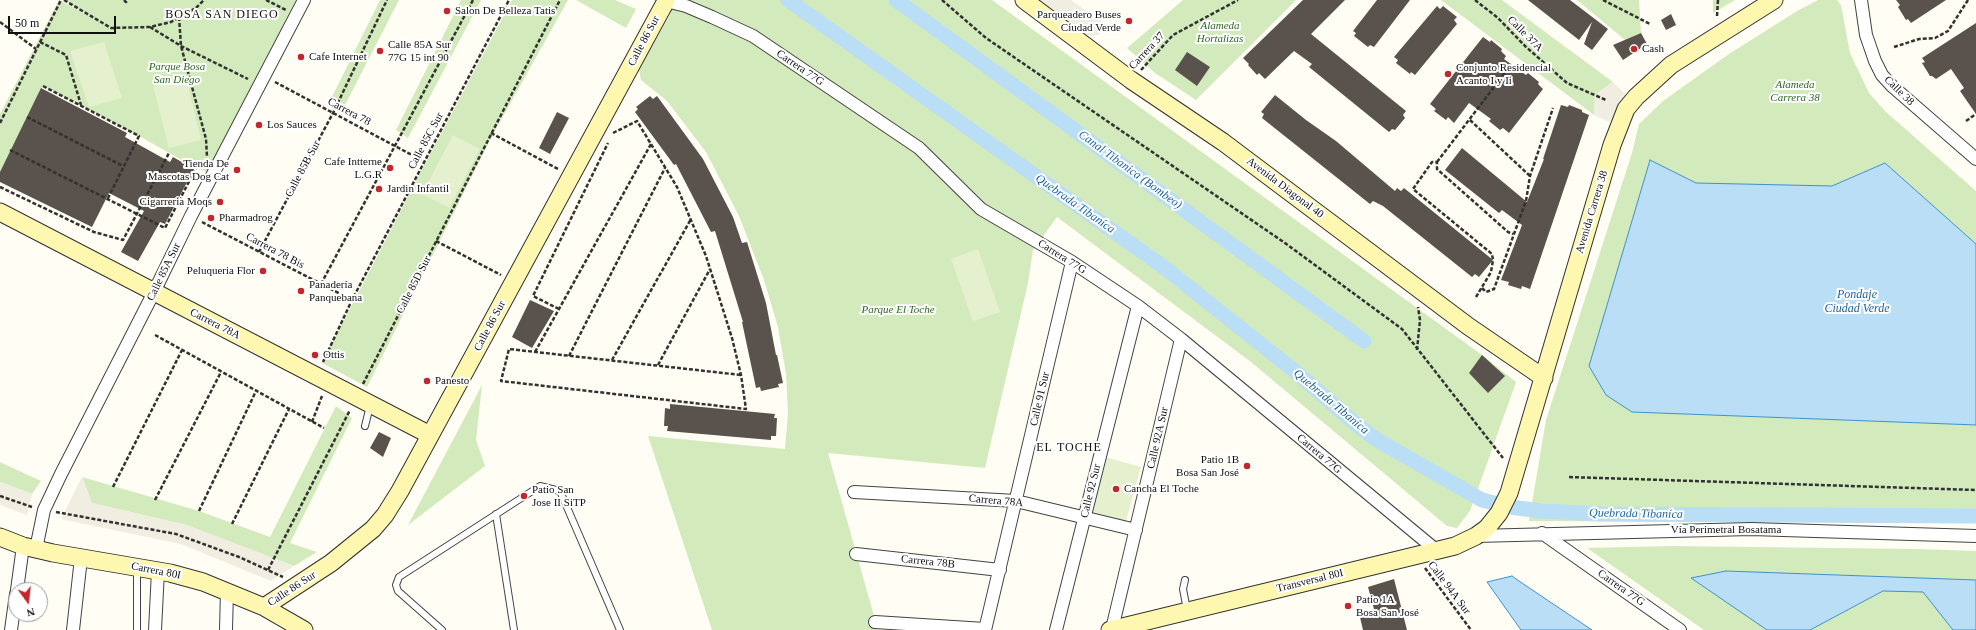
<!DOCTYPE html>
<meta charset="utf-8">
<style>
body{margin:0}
#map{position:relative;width:1976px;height:630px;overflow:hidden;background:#fffdf4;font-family:"Times New Roman",serif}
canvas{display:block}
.north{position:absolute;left:8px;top:582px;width:40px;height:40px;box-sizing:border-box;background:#fff;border:1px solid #9f9f9f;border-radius:50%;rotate:165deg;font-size:11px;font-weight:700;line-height:16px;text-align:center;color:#101010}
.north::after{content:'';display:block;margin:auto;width:14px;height:18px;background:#c2272c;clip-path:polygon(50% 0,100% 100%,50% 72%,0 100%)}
.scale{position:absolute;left:8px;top:16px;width:108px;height:18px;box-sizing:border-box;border:2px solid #101010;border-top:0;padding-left:5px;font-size:12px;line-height:14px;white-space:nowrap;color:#101010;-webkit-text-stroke:3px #fff;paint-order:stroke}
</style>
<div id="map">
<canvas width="1976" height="630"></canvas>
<div class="north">N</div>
<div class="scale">50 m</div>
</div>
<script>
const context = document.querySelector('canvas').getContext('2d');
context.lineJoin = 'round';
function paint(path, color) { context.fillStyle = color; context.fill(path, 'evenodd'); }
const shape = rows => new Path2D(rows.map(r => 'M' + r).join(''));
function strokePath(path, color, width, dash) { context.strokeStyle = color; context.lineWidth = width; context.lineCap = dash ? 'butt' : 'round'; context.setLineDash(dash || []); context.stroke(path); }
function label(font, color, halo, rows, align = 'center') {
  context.font = font + ' "Times New Roman",serif'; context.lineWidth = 4; context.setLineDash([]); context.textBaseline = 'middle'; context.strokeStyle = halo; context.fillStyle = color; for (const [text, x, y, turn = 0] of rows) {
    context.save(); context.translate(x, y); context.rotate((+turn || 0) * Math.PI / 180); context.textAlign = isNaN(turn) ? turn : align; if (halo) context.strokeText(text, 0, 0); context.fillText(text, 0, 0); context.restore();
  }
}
const green = shape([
 [59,0,95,19,64,0,124,0,126,2,128,0,296,0,208,172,198,169,139,136,43,86,0,172,0,114],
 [380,0,399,0,345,105,331,99],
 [461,0,481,0,408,138,396,130],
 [512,0,568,0,491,138,367,387,322,363,426,162],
 [576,0,615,0,636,9,626,28],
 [653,0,992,0,1482,355,1516,382,1470,511,1457,528,1447,526,1251,362,1057,217,1033,250,1028,283,985,468,828,453,878,630,712,630,648,436,785,449,788,412,786,374,778,327,764,280,739,216,706,152,667,101,641,80,639,70,671,13],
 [1183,0,1296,0,1196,100,1155,73,1127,48],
 [1441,0,1502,0,1613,82,1595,95,1594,115],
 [1577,0,1639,0,1641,33,1625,40],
 [1713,0,1735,0,1713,13],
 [1818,0,1837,0,1841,5,1850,53,1869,93,1886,112,1976,191,1976,523,1529,521,1546,420,1632,153,1639,124,1663,101,1729,54,1797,11],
 [482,385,476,440,485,466,408,525],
 [336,406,352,418,290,543,317,552,294,566,186,525,92,503,82,477,199,511,270,537],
 [0,462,41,481,32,494,0,482],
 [1672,546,1915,549,1976,551,1976,630,1704,630,1587,548]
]);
const pitch = shape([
 [104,42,122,98,89,107,70,51],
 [186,78,201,140,169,148,153,86],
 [453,135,480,149,449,208,422,194],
 [978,249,1000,312,973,321,951,259],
 [1105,457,1141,467,1126,521,1090,512]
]);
const plaza = shape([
 [1036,0,1071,0,1106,25,1099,35,1083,36],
 [1613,82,1626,95,1609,122,1594,115,1595,95],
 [82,477,92,503,186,525,294,566,271,581,181,544,61,519],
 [0,482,32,494,27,515,0,505]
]);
const water = shape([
 [1650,160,1696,183,1832,186,1885,163,1976,244,1976,425,1632,412,1606,395,1589,366,1650,160],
 [1726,571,1976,580,1976,630,1953,630,1923,592,1883,591,1810,630,1767,630,1691,578,1726,571],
 [1512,576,1519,581,1592,630,1521,630,1487,582,1512,576]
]);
const canal = shape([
 [788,0,1165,268,1297,373,1356,424,1377,440,1482,500,1510,507,1541,511,1601,514,1976,516],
 [896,0,1364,341]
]);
const building = shape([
 [1303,0,1345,0,1311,34,1406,111,1403,115,1405,118,1395,130,1392,129,1389,132,1309,67,1312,64,1294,51,1265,79,1259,73,1257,75,1248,65,1249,64,1243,58],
 [1377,0,1410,0,1374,47,1370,45,1368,47,1354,36,1356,33,1353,31],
 [1528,0,1570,0,1608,29,1592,50,1584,44,1592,22,1579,40],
 [1896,0,1946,0,1911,23,1908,19,1906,20,1898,7,1900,5],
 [1437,6,1440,9,1443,6,1457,17,1454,20,1457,24,1415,75,1411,72,1410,74,1396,63,1398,60,1394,57],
 [1671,14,1676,25,1666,30,1661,20],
 [1976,23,1976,114,1960,91,1964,88,1951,69,1936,79,1932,76,1930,76,1922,63,1925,62,1922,58],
 [1641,33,1647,44,1623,60,1613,45],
 [1483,37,1490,42,1491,40,1502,49,1501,51,1506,56,1504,59,1526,75,1528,73,1539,82,1538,84,1543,89,1509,133,1503,128,1500,130,1489,121,1491,119,1469,103,1454,123,1448,117,1446,120,1434,111,1436,109,1430,104],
 [1187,52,1210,67,1197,86,1175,70],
 [41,88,127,133,125,137,170,162,173,157,194,169,165,224,160,222,138,261,121,252,144,211,109,193,92,227,0,182,0,172],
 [1275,95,1306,120,1336,141,1395,191,1397,188,1401,191,1404,188,1493,260,1479,277,1475,274,1472,277,1383,206,1373,201,1370,204,1262,118,1264,114,1261,112],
 [650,96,653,99,657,96,703,159,733,217,742,243,747,242,766,303,776,355,777,355,783,383,778,384,779,387,761,391,760,387,756,388,742,322,743,322,715,231,711,232,676,164,674,165,635,112,638,109,636,107],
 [1561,105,1568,107,1569,105,1582,110,1582,112,1589,115,1530,289,1522,286,1521,289,1508,285,1509,282,1501,280,1522,225,1502,210,1499,213,1445,170,1462,148,1527,202,1544,159,1543,159],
 [557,112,569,118,550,154,539,148],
 [530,300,554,311,532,348,512,337],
 [1482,355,1505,376,1488,393,1469,373],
 [670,404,775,414,774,418,777,418,776,436,771,436,771,440,667,431,668,426,664,426,665,408,670,409],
 [379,432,391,438,383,457,370,448],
 [1394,579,1407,630,1363,630,1359,613,1374,609,1368,587]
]);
const path = shape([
 [64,0,111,28,150,27,171,22,196,8,204,0],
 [124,0,126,2,128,0],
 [266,0,286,10],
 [942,0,986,38,1285,243,1402,329,1503,458],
 [1475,0,1498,18,1525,46,1567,83,1606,100],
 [1603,0,1650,24],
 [1717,16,1718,0],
 [179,17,181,46,206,139,207,157],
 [0,22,36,49],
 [150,27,181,46,248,79],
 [40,42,66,55,81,105],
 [1894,47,1919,39,1935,38,1948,31,1968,0],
 [1141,70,1173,35,1238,0],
 [275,82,425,162],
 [43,86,139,136,108,198],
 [27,117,123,166],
 [1470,120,1530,176],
 [1966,121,1976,114],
 [0,123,61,0],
 [491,133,558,169],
 [613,133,637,121,677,187,706,256,732,338,741,375,746,409,501,381,509,349,741,375],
 [10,150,165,228,196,168],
 [1437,162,1510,66],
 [0,187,94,232,123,240,169,153],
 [202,222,352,300],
 [436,241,501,275],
 [259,252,333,113,387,0],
 [321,284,473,0],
 [1482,288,1486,292,1494,289,1526,201,1530,176,1553,108],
 [1476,297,1491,272,1493,260,1492,254,1413,189,1432,162,1437,162,1437,169,1508,232,1513,234],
 [559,309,533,296,608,143],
 [155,335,324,428],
 [1417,350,1420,320,1418,307],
 [535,352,651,144],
 [569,356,665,168],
 [612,360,691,219],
 [323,362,352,300,509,0],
 [658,365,710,269],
 [363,384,560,0],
 [312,422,322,396],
 [1569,477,1976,490],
 [113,487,182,350],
 [0,496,32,507],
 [155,500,221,372],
 [199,511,256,391],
 [56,512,176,534,239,557,283,577],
 [232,524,289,409],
 [1425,568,1471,630],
 [268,570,350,410]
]);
const lane = shape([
 [365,426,370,406],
 [496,514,514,630],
 [1185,580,1183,589,1187,610],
 [137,630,137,569],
 [442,630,398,591,396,585,399,577,540,486,560,491,620,630]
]);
const street = shape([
 [1861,0,1866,35,1875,61,1882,75,1892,86,1976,159],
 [666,1,686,6,712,17,753,36,919,148,981,209,1072,262,1138,306,1181,339,1436,550],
 [854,492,1016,501,1136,530],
 [1542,533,1680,630],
 [1476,536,1751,529,1976,536],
 [36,549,44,510,61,474,154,292,191,216,304,0],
 [856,554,1000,570],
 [17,590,23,546],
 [875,622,985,629],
 [1112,629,1181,339],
 [11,630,16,594],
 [73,630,81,558],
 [155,630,158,571],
 [226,630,227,590],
 [985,630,1072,262],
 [1056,630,1138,306]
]);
const secondary = shape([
 [1024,0,1131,80,1223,142,1468,326,1544,378],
 [0,212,430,435],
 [0,537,23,546,53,553,170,573,203,582,264,607,304,630],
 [264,607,331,563,373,529,385,515,400,491,666,1],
 [1110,630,1455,546,1476,536,1487,528,1499,513,1509,493,1612,145,1626,109,1636,97,1671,65,1774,0]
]);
const markers = [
 [447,11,4,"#c2272c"],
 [1129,21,4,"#c2272c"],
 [1634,49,4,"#c2272c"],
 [380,51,4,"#c2272c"],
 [301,57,4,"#c2272c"],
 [1448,74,4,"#c2272c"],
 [259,125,4,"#c2272c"],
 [390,168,4,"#c2272c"],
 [237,170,4,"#c2272c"],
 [379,189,4,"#c2272c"],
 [220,202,4,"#c2272c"],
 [211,218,4,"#c2272c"],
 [263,271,4,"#c2272c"],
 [301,291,4,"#c2272c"],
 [315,355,4,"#c2272c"],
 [427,381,4,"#c2272c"],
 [1247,466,4,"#c2272c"],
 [1116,489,4,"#c2272c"],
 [524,496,4,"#c2272c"],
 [1348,606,4,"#c2272c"]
];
const poiNames = [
 ["Salon De Belleza Tatis",455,11],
 ["Parqueadero Buses",1121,15,"right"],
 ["Ciudad Verde",1121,28,"right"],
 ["Calle 85A Sur",388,45],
 ["77G 15 int 90",388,58],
 ["Cash",1642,49],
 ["Cafe Internet",309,57],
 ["Conjunto Residencial",1456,68],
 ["Acanto I y Ii",1456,81],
 ["Los Sauces",267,125],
 ["Cafe Intterne",382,162,"right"],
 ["L.G.R",382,175,"right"],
 ["Tienda De",229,164,"right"],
 ["Mascotas Dog Cat",229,177,"right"],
 ["Jardin Infantil",387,189],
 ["Cigarreria Moqs",212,202,"right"],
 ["Pharmadrog",219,218],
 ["Peluqueria Flor",255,271,"right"],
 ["Panadería",309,285],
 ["Panquebana",309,298],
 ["Ottis",323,355],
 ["Panesto",435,381],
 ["Patio 1B",1239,460,"right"],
 ["Bosa San José",1239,473,"right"],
 ["Cancha El Toche",1124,489],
 ["Patio San",532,490],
 ["Jose II SiTP",532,503],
 ["Patio 1A",1356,600],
 ["Bosa San José",1356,613]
];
const parkNames = [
 ["Alameda",1220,26],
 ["Hortalizas",1220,39],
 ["Parque Bosa",177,67],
 ["San Diego",177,80],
 ["Alameda",1795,85],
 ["Carrera 38",1795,98],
 ["Parque El Toche",898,310]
];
const streetNames = [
 ["Calle 37A",1525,34,45],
 ["Calle 86 Sur",644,41,-62],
 ["Carrera 37",1147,51,-47],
 ["Carrera 77G",800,68,34],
 ["Calle 38",1899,91,44],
 ["Carrera 78",349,112,28],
 ["Calle 85C Sur",426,141,-62],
 ["Calle 85B Sur",303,169,-62],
 ["Avenida Diagonal 40",1285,188,37],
 ["Avenida Carrera 38",1592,212,-73],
 ["Carrera 78 Bis",275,251,28],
 ["Carrera 77G",1062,257,32],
 ["Calle 85A Sur",164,272,-64],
 ["Calle 85D Sur",414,285,-63],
 ["Carrera 78A",215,324,27],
 ["Calle 86 Sur",490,326,-62],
 ["Calle 91 Sur",1040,399,-77],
 ["Calle 92A Sur",1158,438,-77],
 ["Carrera 77G",1319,454,40],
 ["Calle 92 Sur",1091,491,-76],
 ["Carrera 78A",996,501,5],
 ["Vía Perimetral Bosatama",1726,530],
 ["Carrera 78B",928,562,6],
 ["Carrera 80I",156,571,11],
 ["Transversal 80I",1310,581,-14],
 ["Calle 94A Sur",1449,588,53],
 ["Carrera 77G",1621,588,35],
 ["Calle 86 Sur",292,589,-33]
];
const neighbourhoodNames = [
 ["BOSA SAN DIEGO",222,15],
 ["EL TOCHE",1069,448]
];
const waterNames = [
 ["Canal Tibanica (Bombeo)",1130,170,36],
 ["Quebrada Tibaníca",1075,204,35],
 ["Pondaje",1857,295],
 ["Ciudad Verde",1857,309],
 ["Quebrada Tibaníca",1331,402,40],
 ["Quebrada Tibaníca",1636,514,1]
];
paint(green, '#d3eabd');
paint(pitch, '#e5f1ce');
paint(plaza, '#f0ede1');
paint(water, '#b9def6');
strokePath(water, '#3f92cd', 1);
strokePath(canal, '#b9def6', 15);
paint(building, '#59524d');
strokePath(lane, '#434343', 8);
strokePath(street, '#434343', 14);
strokePath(secondary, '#323232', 19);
strokePath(path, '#323232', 2.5, [4, 2]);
strokePath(lane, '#fff', 6);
strokePath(street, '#fff', 12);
strokePath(secondary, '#fef7b0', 17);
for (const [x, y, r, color] of markers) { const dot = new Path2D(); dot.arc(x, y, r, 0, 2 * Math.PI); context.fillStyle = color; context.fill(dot); strokePath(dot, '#fff', 1.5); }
label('11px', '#101010', '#fff', poiNames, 'left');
label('italic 11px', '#2d691f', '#fff', parkNames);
label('11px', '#101010', '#fff', streetNames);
context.letterSpacing = '1px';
label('12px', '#101010', '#fff', neighbourhoodNames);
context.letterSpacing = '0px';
label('italic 12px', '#1864a4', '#fff', waterNames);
</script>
